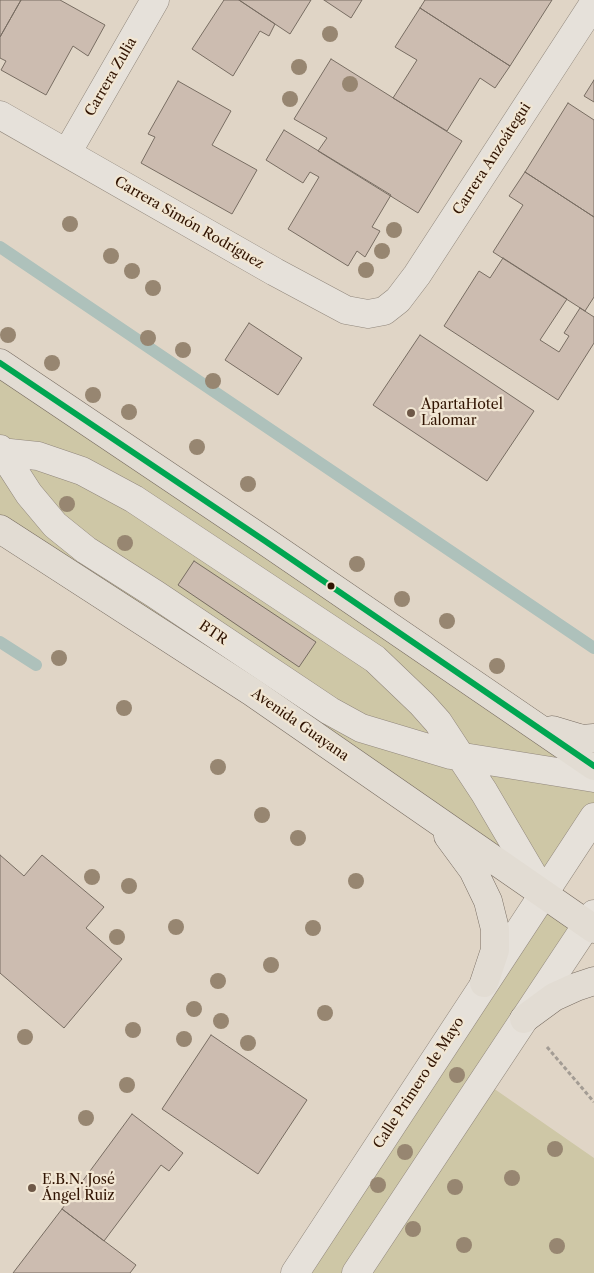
<!DOCTYPE html>
<meta charset="utf-8">
<style>
body{margin:0}
canvas{display:block;background:#e0d5c6}
</style>
<canvas width="594" height="1273"></canvas>
<script>
const context = document.querySelector('canvas').getContext('2d');
context.lineJoin = 'round';
function paint(path, color) { context.fillStyle = color; context.fill(path, 'evenodd'); }
const shape = rows => new Path2D(rows.map(r => 'M' + r).join(''));
function strokePath(path, color, width, dash) { context.strokeStyle = color; context.lineWidth = width; context.lineCap = dash ? 'butt' : 'round'; context.setLineDash(dash || []); context.stroke(path); }
function label(font, color, halo, rows, align = 'center') {
  context.font = font + ' "Libre Caslon Text",serif'; context.lineWidth = 4.5; context.setLineDash([]); context.textBaseline = 'middle'; context.strokeStyle = halo; context.fillStyle = color; for (const [text, x, y, turn = 0] of rows) {
    context.save(); context.translate(x, y); context.rotate((+turn || 0) * Math.PI / 180); context.textAlign = isNaN(turn) ? turn : align; if (halo) context.strokeText(text, 0, 0); context.fillText(text, 0, 0); context.restore();
  }
}
const green = shape([
 [0,363,594,766,594,817,544,894,587,924,483,1081,594,1158,594,1273,296,1273,543,894,0,529]
]);
const stream = shape([
 [0,247,594,648],
 [0,642,36,665]
]);
const building = shape([
 [0,0,21,0,0,37,0,0],
 [21,0,60,0,105,25,88,56,73,46,46,95,1,70,6,61,0,58,0,37,21,0],
 [224,0,239,0,275,24,269,36,260,31,233,76,192,49,224,0],
 [239,0,311,0,290,34,239,0],
 [324,0,362,0,351,18,324,0],
 [425,0,552,0,510,66,420,8,425,0],
 [420,8,510,66,495,88,480,78,447,131,393,98,417,60,395,47,420,8],
 [331,59,462,141,418,213,318,151,327,138,294,119,331,59],
 [594,80,594,102,584,96,594,80],
 [178,81,231,111,212,145,257,170,232,214,141,163,155,137,148,134,178,81],
 [568,103,594,120,594,217,525,172,568,103],
 [284,130,391,195,372,227,380,231,365,257,357,251,348,266,288,229,319,177,310,172,303,183,266,160,284,130],
 [525,172,594,217,594,297,585,311,493,252,523,205,509,196,525,172],
 [503,258,567,299,540,340,559,352,569,336,564,333,580,308,594,317,594,343,558,400,444,326,479,271,490,278,503,258],
 [249,323,302,358,278,395,225,360,249,323],
 [420,335,534,411,487,481,373,405,420,335],
 [194,561,316,642,299,667,178,585,194,561],
 [0,855,24,876,42,855,104,907,86,928,122,959,64,1028,0,973,0,855],
 [211,1035,307,1100,258,1174,162,1109,211,1035],
 [132,1114,183,1153,169,1171,161,1165,104,1241,62,1209,132,1114],
 [62,1209,136,1265,130,1273,13,1273,62,1209]
]);
const path = shape([
 [547,1047,594,1102]
]);
const minor = shape([
 [0,115,275,272,346,310,368,314,384,311,398,300,417,275,594,3],
 [67,153,155,0],
 [0,449,29,494,55,525,86,550,155,594,330,711,361,728,451,755,594,778],
 [0,452,38,456,82,471,134,499,375,659,422,704,438,722,484,792,544,894],
 [295,1273,594,817],
 [356,1273,594,914]
]);
const highway = shape([
 [0,363,265,541,594,766],
 [0,529,252,692,594,929],
 [552,730,582,739,594,738],
 [448,836,473,870,488,901,495,929,495,950,484,983],
 [524,1019,554,997,576,987,594,981]
]);
const bus1 = shape([
 [0,363,265,541,594,766]
]);
const trees = [
 [330,34],
 [299,67],
 [350,84],
 [290,99],
 [70,224],
 [394,230],
 [382,251],
 [111,256],
 [366,270],
 [132,271],
 [153,288],
 [8,335],
 [148,338],
 [183,350],
 [52,363],
 [213,381],
 [93,395],
 [129,412],
 [197,447],
 [248,484],
 [67,504],
 [125,543],
 [357,564],
 [402,599],
 [447,621],
 [59,658],
 [497,666],
 [124,708],
 [218,767],
 [262,815],
 [298,838],
 [92,877],
 [356,881],
 [129,886],
 [176,927],
 [313,928],
 [117,937],
 [271,965],
 [218,981],
 [194,1009],
 [325,1013],
 [221,1021],
 [133,1030],
 [25,1037],
 [184,1039],
 [248,1043],
 [457,1075],
 [127,1085],
 [86,1118],
 [555,1149],
 [405,1152],
 [512,1178],
 [378,1185],
 [455,1187],
 [413,1229],
 [464,1245],
 [557,1246]
];
const markers = [
 [411,413,5,"#6e5847"],
 [331,586,4.5,"#311402"],
 [32,1188,5,"#6e5847"]
];
const streetNames = [
 ["Carrera Zulia",111,77,-60],
 ["Carrera Anzoátegui",492,159,-57],
 ["Carrera Simón Rodríguez",189,223,30],
 ["BTR",213,633,34],
 ["Avenida Guayana",300,725,35],
 ["Calle Primero de Mayo",419,1083,-57]
];
const poiNames = [
 ["ApartaHotel",421,405],
 ["Lalomar",421,421],
 ["E.B.N. José",42,1180],
 ["Ángel Ruiz",42,1196]
];
paint(green, '#cec7a6');
strokePath(stream, '#aec1bb', 12);
paint(building, '#ccbcb0');
strokePath(building, '#786d62', 1);
strokePath(minor, '#91877c', 29);
strokePath(highway, '#786d62', 29);
strokePath(path, '#a39c94', 3, [4, 2.5]);
strokePath(minor, '#e6e1da', 28);
strokePath(highway, '#e2dcd3', 28);
strokePath(bus1, '#00a651', 6);
context.fillStyle = '#978671';
for (const [x, y] of trees) { context.beginPath(); context.arc(x, y, 8, 0, 2 * Math.PI); context.fill(); }
for (const [x, y, r, color] of markers) { const dot = new Path2D(); dot.arc(x, y, r, 0, 2 * Math.PI); context.fillStyle = color; context.fill(dot); strokePath(dot, '#f1e6d3', 2); }
label('14px', '#311402', '#f1e6d3', streetNames);
label('14px', '#311402', '#f1e6d3', poiNames, 'left');
</script>
